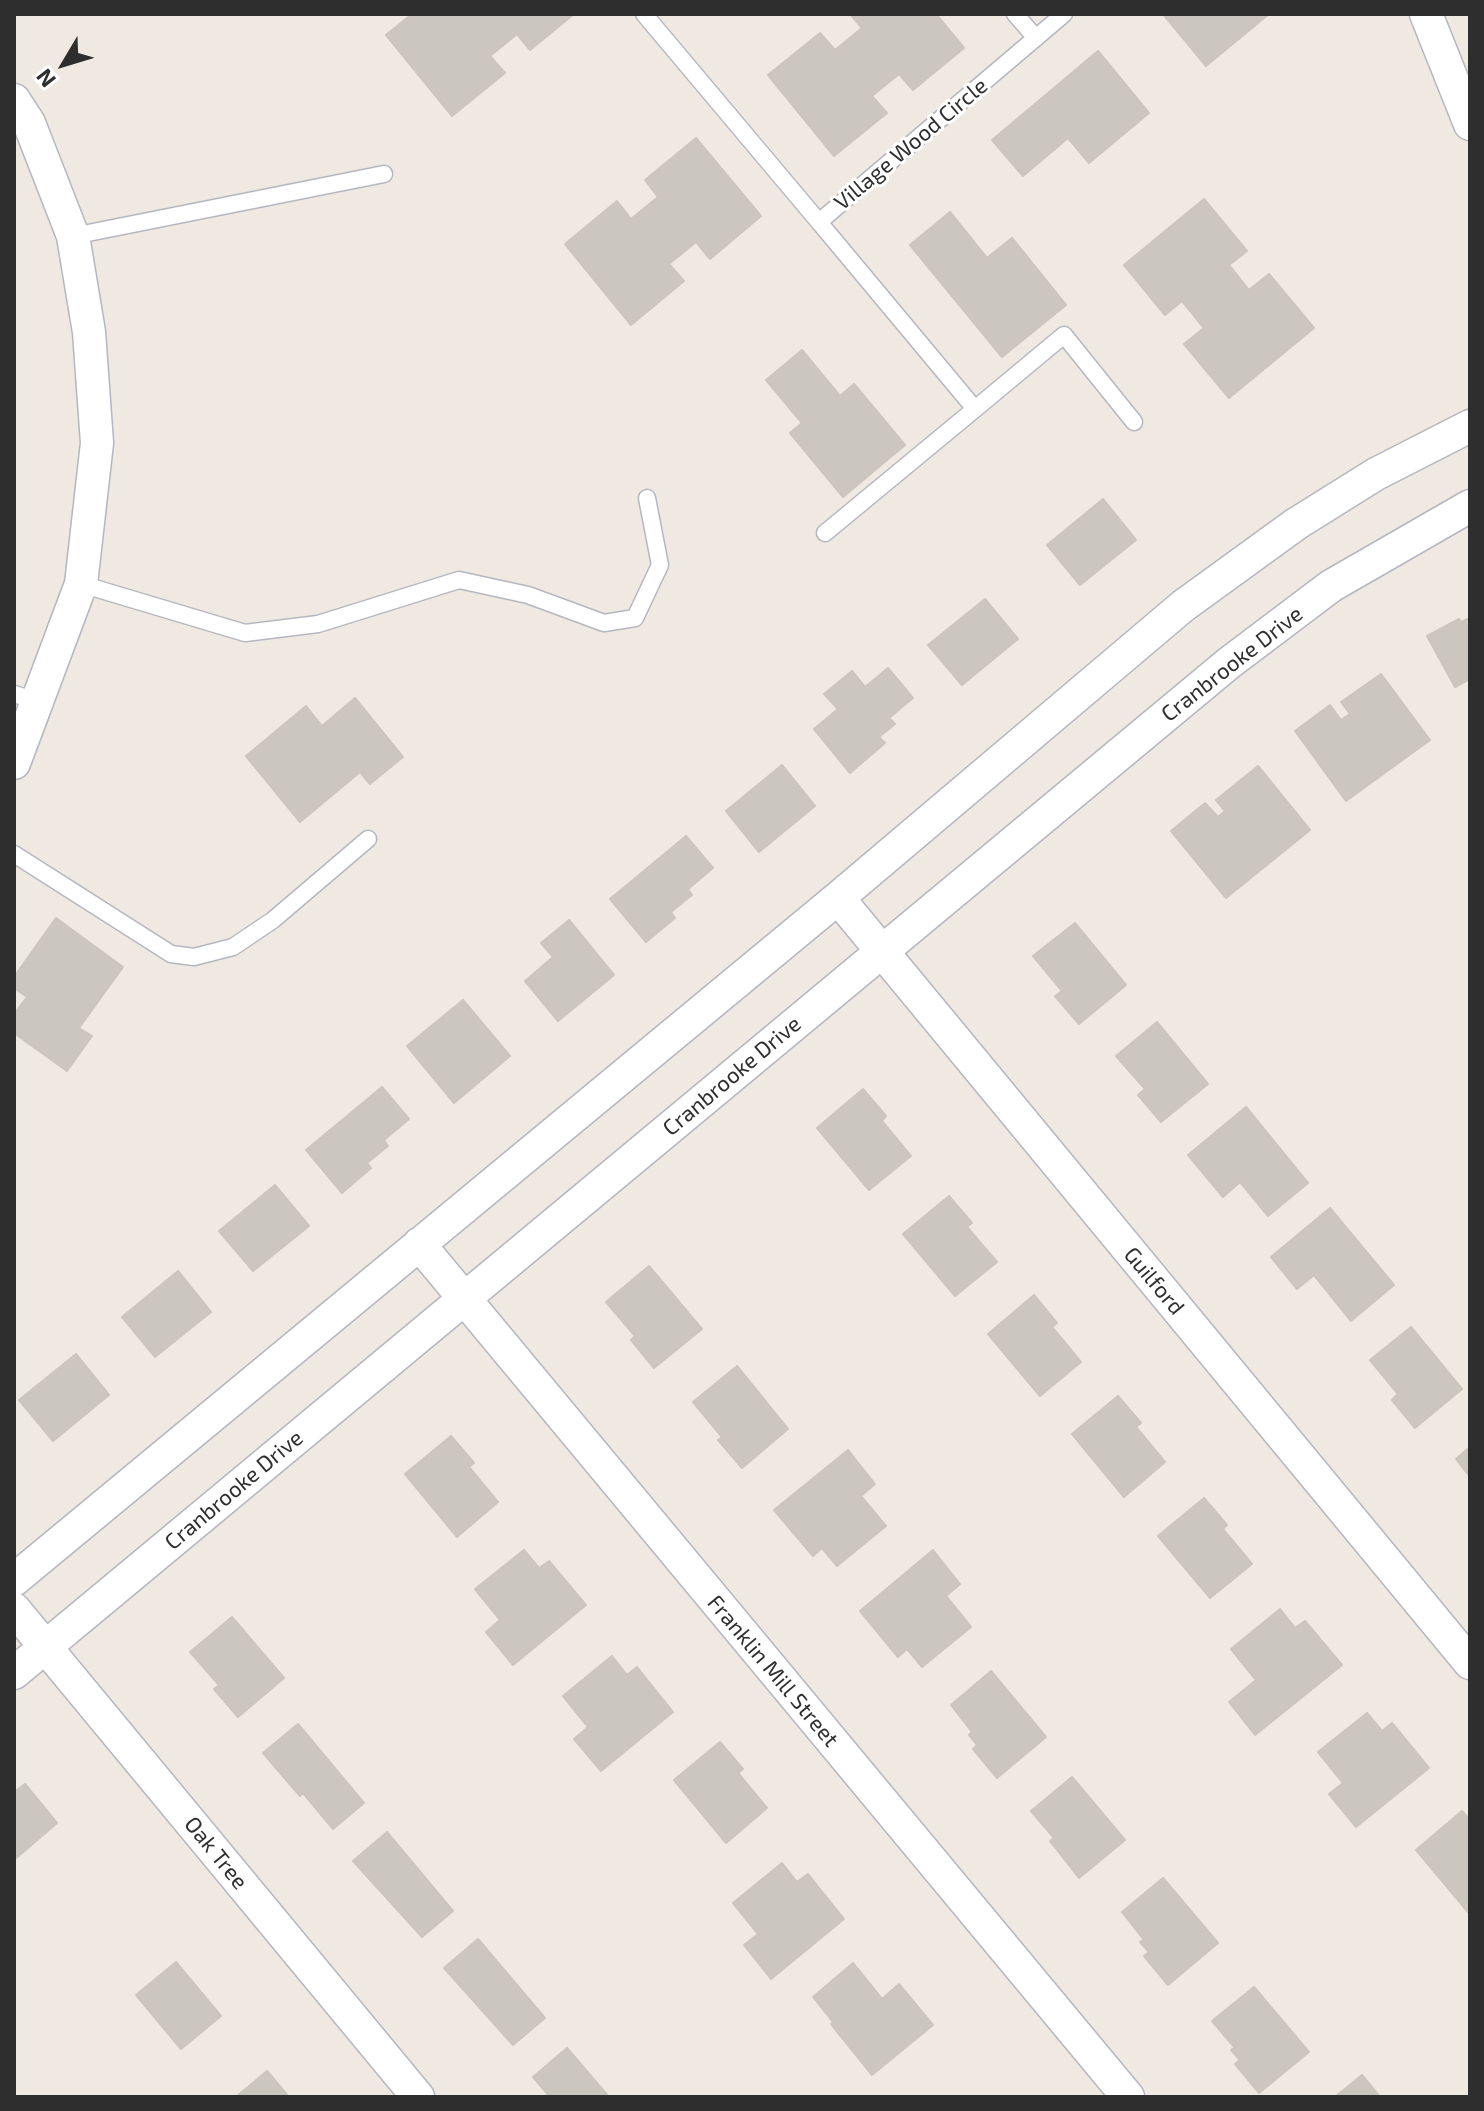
<!DOCTYPE html>
<style>
body{margin:0}
#map{position:relative;width:1484px;height:2111px;overflow:hidden;background:#efe9e1;font-family:"Exo 2",sans-serif}
canvas{display:block}
.frame{position:absolute;inset:0;border:16px solid #2e2e2e;pointer-events:none}
.north{position:absolute;left:24px;top:24px;width:80px;height:80px;-webkit-text-stroke:6px #fff;paint-order:stroke;rotate:232deg;font-size:22px;font-weight:700;line-height:32px;text-align:center;color:#2e2e2e}
.north::after{content:'';display:block;margin:auto;width:28px;height:36px;background:#2e2e2e;clip-path:polygon(50% 0,100% 100%,50% 72%,0 100%)}
</style>
<div id="map">
<canvas width="1484" height="2111"></canvas>
<div class="frame"></div>
<div class="north">N</div>
</div>
<script>
const context = document.querySelector('canvas').getContext('2d');
context.lineJoin = 'round';
function paint(path, color) { context.fillStyle = color; context.fill(path, 'evenodd'); }
const shape = rows => new Path2D(rows.map(r => 'M' + r).join(''));
function strokePath(path, color, width, dash) { context.strokeStyle = color; context.lineWidth = width; context.lineCap = dash ? 'butt' : 'round'; context.setLineDash(dash || []); context.stroke(path); }
function label(font, color, halo, rows, align = 'center') {
  context.font = font + ' "Exo 2",sans-serif'; context.lineWidth = 6; context.setLineDash([]); context.textBaseline = 'middle'; context.strokeStyle = halo; context.fillStyle = color; for (const [text, x, y, turn = 0] of rows) {
    context.save(); context.translate(x, y); context.rotate((+turn || 0) * Math.PI / 180); context.textAlign = isNaN(turn) ? turn : align; if (halo) context.strokeText(text, 0, 0); context.fillText(text, 0, 0); context.restore();
  }
}
const building = shape([
 [412,14,574,14,530,50,517,34,490,56,505,73,452,116,386,35,412,14],
 [850,14,936,14,964,48,913,90,899,74,872,96,887,113,834,156,768,75,820,33,835,50,862,28,850,14],
 [1163,14,1269,14,1206,66,1163,14],
 [1098,51,1149,113,1089,163,1068,138,1023,176,992,140,1098,51],
 [696,138,761,216,710,259,696,242,669,264,684,281,631,325,565,244,617,201,631,219,658,197,645,180,696,138],
 [1204,199,1247,251,1229,265,1249,290,1269,274,1314,328,1229,398,1184,344,1204,328,1182,301,1165,315,1124,265,1204,199],
 [950,212,987,258,1012,238,1066,305,1002,357,910,245,950,212],
 [802,350,840,396,854,384,905,445,843,497,790,433,802,423,766,380,802,350],
 [1103,499,1136,540,1080,585,1047,545,1103,499],
 [985,599,1018,639,962,685,928,645,985,599],
 [1470,618,1470,679,1455,687,1427,636,1459,619,1461,622,1470,618],
 [888,668,913,698,889,718,895,724,879,737,885,743,850,773,814,729,838,709,824,694,852,671,865,687,888,668],
 [1381,674,1430,740,1346,801,1295,731,1330,705,1341,720,1350,714,1341,702,1381,674],
 [355,698,403,757,370,784,360,772,300,822,246,756,306,706,322,726,355,698],
 [782,765,815,806,759,852,726,811,782,765],
 [1258,766,1310,830,1226,898,1171,831,1205,803,1218,817,1225,811,1216,800,1258,766],
 [686,836,713,868,688,889,692,895,671,912,675,918,646,942,610,899,686,836],
 [56,918,123,967,79,1028,92,1036,67,1071,14,1033,14,1014,27,997,14,988,14,977,56,918],
 [569,920,614,975,558,1021,525,981,553,957,541,943,569,920],
 [1075,923,1126,985,1079,1024,1055,996,1062,991,1033,956,1075,923],
 [463,1000,510,1056,454,1103,407,1046,463,1000],
 [1157,1022,1208,1084,1161,1122,1138,1095,1145,1089,1116,1056,1157,1022],
 [382,1087,409,1119,384,1140,388,1146,367,1163,371,1168,342,1193,306,1150,382,1087],
 [863,1089,886,1116,882,1121,911,1156,869,1190,817,1128,863,1089],
 [1246,1107,1308,1183,1268,1216,1240,1182,1223,1197,1188,1155,1246,1107],
 [275,1185,309,1226,253,1271,219,1231,275,1185],
 [949,1196,972,1223,967,1227,997,1262,955,1296,903,1234,949,1196],
 [1330,1208,1394,1285,1351,1321,1314,1275,1297,1289,1271,1257,1330,1208],
 [649,1266,702,1329,654,1368,631,1340,635,1336,606,1302,649,1266],
 [178,1271,211,1312,155,1357,122,1317,178,1271],
 [1034,1295,1057,1323,1052,1327,1081,1362,1040,1396,988,1334,1034,1295],
 [1411,1327,1462,1389,1415,1428,1392,1400,1398,1394,1370,1360,1411,1327],
 [76,1354,109,1395,53,1441,19,1400,76,1354],
 [737,1366,788,1429,742,1468,718,1440,722,1437,693,1402,737,1366],
 [1118,1396,1141,1423,1136,1427,1165,1462,1124,1497,1072,1434,1118,1396],
 [451,1436,474,1463,469,1467,498,1502,457,1537,405,1474,451,1436],
 [1470,1447,1470,1477,1456,1459,1470,1447],
 [848,1450,875,1484,861,1496,886,1526,837,1566,822,1548,813,1556,774,1510,848,1450],
 [1204,1498,1227,1525,1223,1529,1252,1564,1210,1598,1158,1536,1204,1498],
 [524,1550,539,1568,549,1561,586,1605,513,1665,486,1632,500,1620,475,1589,524,1550],
 [933,1550,960,1584,946,1596,971,1627,922,1667,907,1649,898,1657,860,1611,933,1550],
 [1280,1609,1295,1628,1305,1621,1342,1665,1255,1735,1229,1702,1256,1680,1231,1649,1280,1609],
 [232,1617,284,1678,238,1717,214,1689,219,1685,190,1652,232,1617],
 [612,1656,627,1675,637,1667,673,1712,601,1771,574,1739,588,1727,563,1696,612,1656],
 [991,1671,1046,1737,997,1778,973,1749,977,1745,969,1735,972,1732,951,1705,991,1671],
 [1367,1713,1382,1731,1392,1723,1429,1768,1356,1827,1329,1794,1343,1783,1318,1752,1367,1713],
 [298,1724,364,1803,333,1829,303,1793,300,1796,263,1753,298,1724],
 [720,1742,743,1769,738,1773,767,1808,726,1843,674,1780,720,1742],
 [1072,1777,1125,1840,1079,1878,1050,1841,1054,1838,1031,1811,1072,1777],
 [25,1784,57,1823,14,1860,14,1792,25,1784],
 [1462,1811,1470,1820,1468,1912,1416,1850,1462,1811],
 [387,1832,453,1911,422,1937,353,1861,387,1832],
 [782,1863,797,1882,808,1874,844,1919,771,1979,744,1945,758,1934,733,1903,782,1863],
 [1163,1878,1218,1943,1168,1985,1144,1956,1149,1952,1140,1942,1144,1940,1122,1912,1163,1878],
 [478,1939,545,2018,513,2045,444,1968,478,1939],
 [176,1962,221,2016,181,2049,136,1995,176,1962],
 [853,1963,882,1999,899,1984,933,2025,872,2075,831,2024,833,2022,813,1997,853,1963],
 [1254,1987,1309,2052,1259,2093,1235,2064,1240,2060,1231,2050,1235,2048,1212,2021,1254,1987],
 [567,2048,609,2097,550,2097,533,2077,567,2048],
 [267,2071,289,2097,236,2097,267,2071],
 [1362,2075,1380,2097,1335,2097,1362,2075]
]);
const lane = shape([
 [644,14,819,222,1064,14],
 [1015,14,1036,38],
 [819,222,975,409,825,533],
 [73,236,384,174],
 [975,409,1064,335,1134,422],
 [81,584,245,633,318,624,459,580,528,595,604,623,635,618,660,565,647,498],
 [14,694,37,701],
 [14,854,171,954,194,957,233,947,273,920,368,839]
]);
const street = shape([
 [1426,14,1470,124],
 [14,100,29,123,73,236,89,332,97,443,81,584,14,763],
 [838,898,1470,1663],
 [419,1244,1128,2097],
 [14,1580,838,898,1183,606,1296,524,1376,474,1470,426],
 [14,1609,418,2097],
 [14,1673,1229,663,1331,586,1470,506]
]);
const streetNames = [
 ["Village Wood Circle",911,144,-40],
 ["Cranbrooke Drive",1232,664,-38],
 ["Cranbrooke Drive",732,1076,-40],
 ["Guilford",1154,1281,50],
 ["Cranbrooke Drive",234,1490,-40],
 ["Franklin Mill Street",773,1671,50],
 ["Oak Tree",216,1853,51]
];
paint(building, '#cbc7bf');
strokePath(building, '#cbc5ba', 2);
strokePath(lane, '#b4b7c1', 19);
strokePath(street, '#b4b7c1', 35);
strokePath(lane, '#fff', 16);
strokePath(street, '#fff', 32);
label('22px', '#2e2e2e', '#fff', streetNames);
</script>
